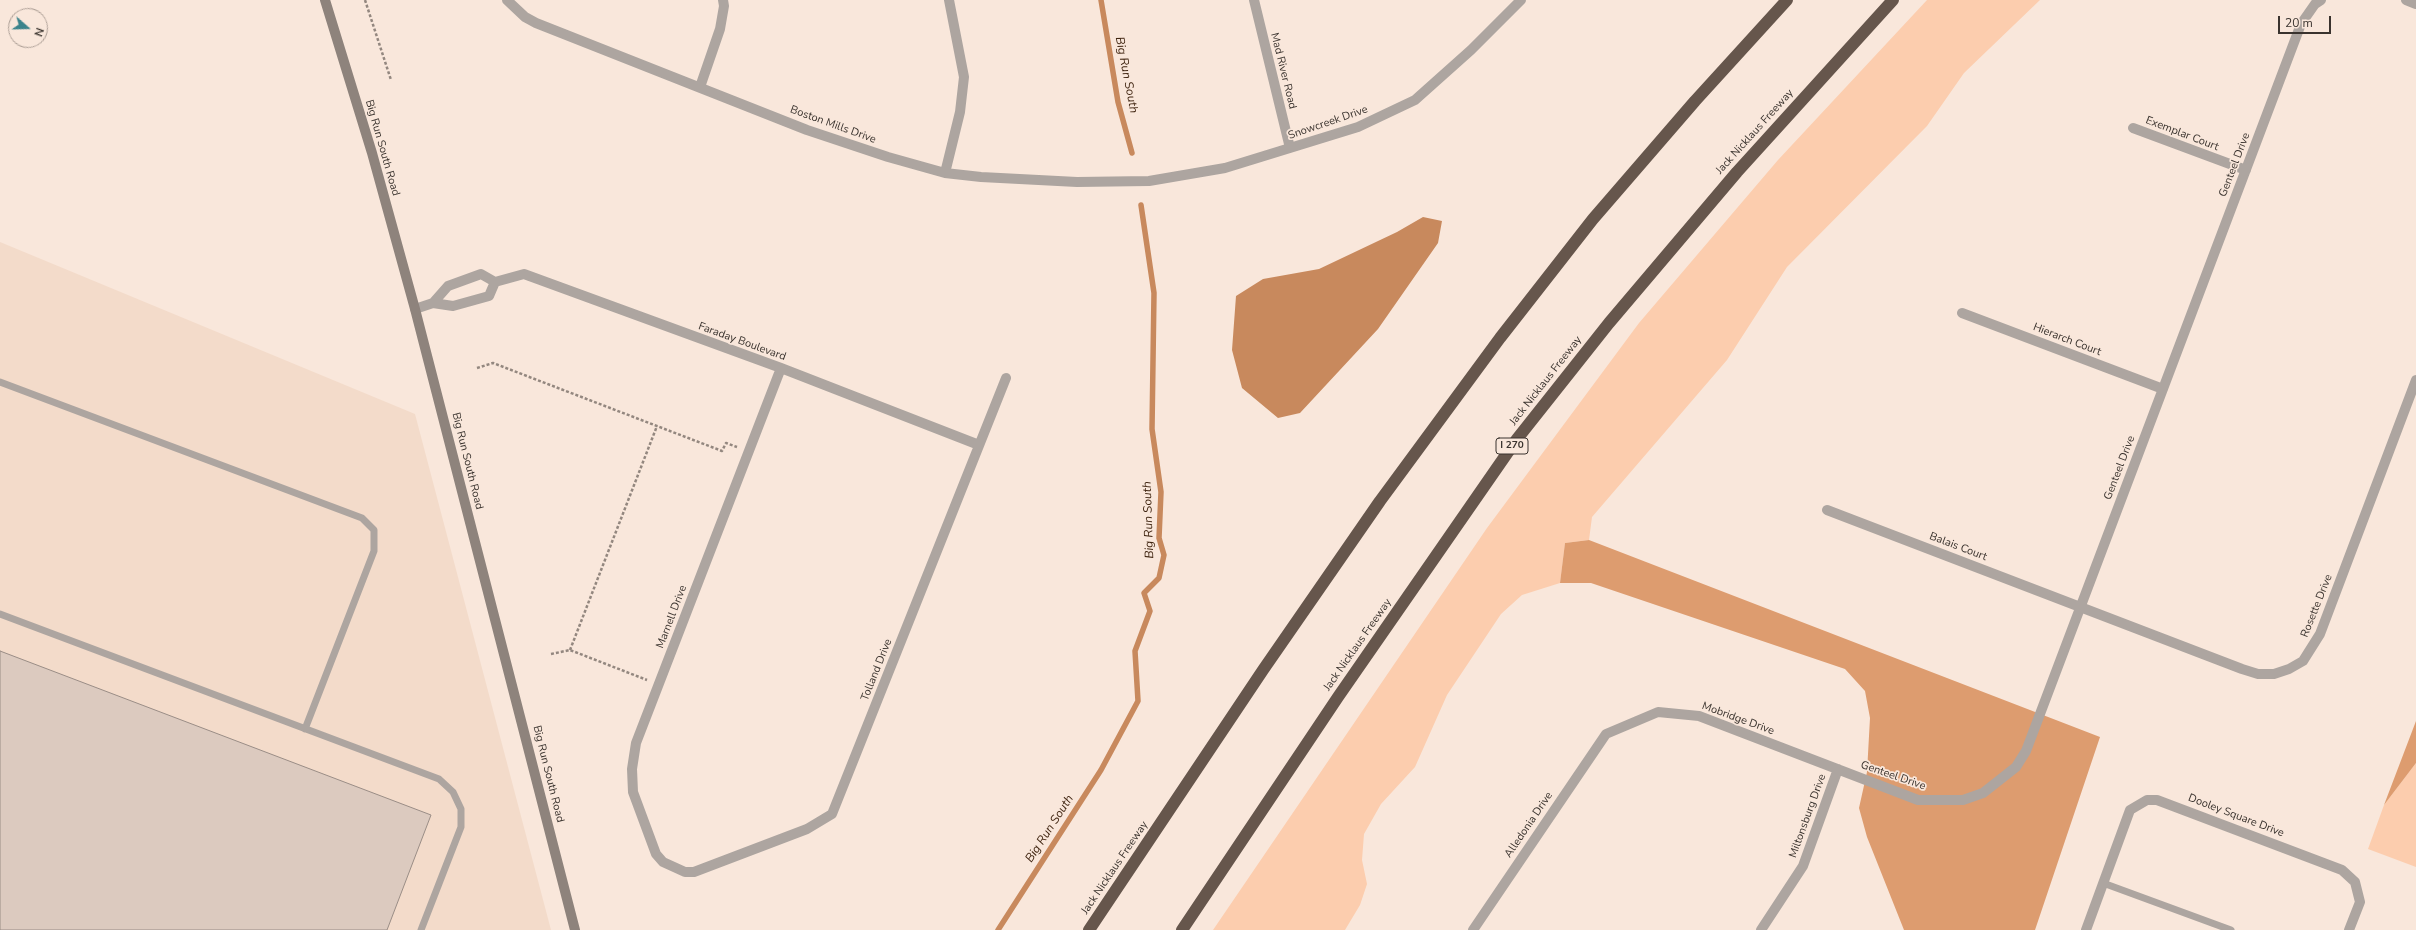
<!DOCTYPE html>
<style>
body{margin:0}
#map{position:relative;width:2416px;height:930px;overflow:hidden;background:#f9e7db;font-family:"Nunito Sans",sans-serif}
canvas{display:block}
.north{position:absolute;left:8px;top:8px;width:40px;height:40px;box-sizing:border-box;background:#f9e7db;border:1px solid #ad9f96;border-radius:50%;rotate:110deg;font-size:11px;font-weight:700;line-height:16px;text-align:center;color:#3a332e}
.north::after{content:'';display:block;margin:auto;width:14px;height:18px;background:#3b838b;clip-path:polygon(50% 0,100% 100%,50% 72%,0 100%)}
.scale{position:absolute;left:2278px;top:16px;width:53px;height:18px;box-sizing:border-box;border:2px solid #3a332e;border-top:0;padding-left:5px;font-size:12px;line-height:14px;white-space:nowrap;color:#3a332e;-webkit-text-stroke:3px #f9e7db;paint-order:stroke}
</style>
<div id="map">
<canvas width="2416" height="930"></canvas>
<div class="north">N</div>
<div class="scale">20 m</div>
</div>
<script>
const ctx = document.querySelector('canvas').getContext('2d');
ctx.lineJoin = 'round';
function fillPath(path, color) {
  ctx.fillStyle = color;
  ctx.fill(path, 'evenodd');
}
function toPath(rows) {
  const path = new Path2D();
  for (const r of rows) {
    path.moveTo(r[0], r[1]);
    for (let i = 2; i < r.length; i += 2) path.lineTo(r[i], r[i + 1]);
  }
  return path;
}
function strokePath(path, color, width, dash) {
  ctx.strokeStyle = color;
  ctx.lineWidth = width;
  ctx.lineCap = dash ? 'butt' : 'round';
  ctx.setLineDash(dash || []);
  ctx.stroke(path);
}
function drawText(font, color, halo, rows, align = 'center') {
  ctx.font = font + ' "Nunito Sans",sans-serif';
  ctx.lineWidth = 3.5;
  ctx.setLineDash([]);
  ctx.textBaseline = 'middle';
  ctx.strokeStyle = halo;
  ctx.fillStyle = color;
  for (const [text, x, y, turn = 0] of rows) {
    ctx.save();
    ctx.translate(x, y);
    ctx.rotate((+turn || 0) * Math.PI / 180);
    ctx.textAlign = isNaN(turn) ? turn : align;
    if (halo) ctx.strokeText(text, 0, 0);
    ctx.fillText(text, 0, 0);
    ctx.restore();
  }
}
fillPath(toPath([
 [0,242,415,414,551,930,0,930]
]), '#f3dbca');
fillPath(toPath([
 [1927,0,2040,0,1964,73,1927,126,1787,267,1727,360,1592,517,1589,540,1565,543,1560,583,1522,595,1501,614,1447,695,1415,767,1381,804,1364,834,1362,860,1367,884,1360,905,1345,930,1213,930,1487,528,1639,323,1778,160],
 [2416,763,2416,867,2368,849,2384,805]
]), '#fccdae');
fillPath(toPath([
 [1589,540,2100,737,2035,930,1904,930,1867,837,1859,808,1867,772,1870,718,1865,691,1845,669,1591,583,1560,583,1565,543],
 [2416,721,2416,763,2384,805]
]), '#dd9c6f');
fillPath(toPath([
 [1423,217,1442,221,1438,243,1378,329,1300,413,1278,418,1242,388,1232,350,1236,296,1263,279,1319,269,1397,232]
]), '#c8895d');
strokePath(toPath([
 [1101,0,1118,102,1132,153],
 [998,930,1101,770,1138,701,1135,651,1150,611,1144,593,1159,578,1164,555,1159,538,1161,492,1152,429,1154,293,1141,205]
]), '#c8895d', 5.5);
const building = toPath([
 [0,651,431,815,387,930,0,930,0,651]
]);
fillPath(building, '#dccabf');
strokePath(building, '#9a8d86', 1);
strokePath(toPath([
 [365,0,391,80],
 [477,368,493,363,722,451,726,443,737,447],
 [570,650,657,426],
 [551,654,570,650,647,680]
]), '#93877f', 2.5, [3, 2]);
strokePath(toPath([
 [0,382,362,518,374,530,374,551,305,729],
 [0,614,439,779,453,792,461,809,461,827,421,930],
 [2103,883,2231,930]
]), '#ada5a0', 7);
strokePath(toPath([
 [507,0,525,17,536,23,807,130,888,157,945,173,981,177,1077,182,1149,181,1225,168,1358,127,1415,100,1471,50,1521,0],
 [1254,0,1290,148],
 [2406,0,2416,4],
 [700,87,720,29,724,6,723,0],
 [2133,128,2246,170],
 [945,173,960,112,964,77,949,0],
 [433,303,448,286,481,274,495,282],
 [415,309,433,303,453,306,489,296,495,282,524,274,781,368,979,445],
 [1962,313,2163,389],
 [781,368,636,743,632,769,633,792,656,854,663,862,685,872,694,872,807,829,832,814,1006,378],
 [1827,510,2242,669,2258,674,2274,674,2289,669,2303,661,2320,634,2416,380],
 [1473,930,1606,734,1658,712,1699,716,1918,800,1963,800,1983,793,2016,767,2026,751,2301,24,2315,4,2321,0],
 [1761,930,1803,866,1838,769],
 [2086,930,2130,810,2147,800,2157,800,2342,870,2355,882,2360,902,2349,930]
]), '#ada5a0', 10);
strokePath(toPath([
 [325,0,372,153,415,309,575,930]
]), '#8e837c', 10);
strokePath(toPath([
 [1089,930,1263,670,1380,501,1500,338,1593,219,1695,101,1787,0],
 [1182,930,1338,697,1517,439,1609,323,1737,172,1893,0]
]), '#66564c', 12);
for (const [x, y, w] of [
 [1512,446,32]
]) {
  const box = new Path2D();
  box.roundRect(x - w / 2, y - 8, w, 16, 3);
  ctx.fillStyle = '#f9e7db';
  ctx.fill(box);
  strokePath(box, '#3a332e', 1);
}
drawText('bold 10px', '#3a332e', null, [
 ["I 270",1512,446]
]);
drawText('11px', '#3a332e', '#f9e7db', [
 ["Mad River Road",1283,71,76],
 ["Snowcreek Drive",1328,123,-19],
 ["Boston Mills Drive",833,125,20],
 ["Jack Nicklaus Freeway",1755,132,-48],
 ["Exemplar Court",2182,134,21],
 ["Big Run South Road",382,148,74],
 ["Genteel Drive",2235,165,-69],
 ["Hierarch Court",2067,340,21],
 ["Faraday Boulevard",742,342,20],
 ["Jack Nicklaus Freeway",1546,381,-52],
 ["Big Run South Road",467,461,76],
 ["Genteel Drive",2120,468,-69],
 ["Balais Court",1958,547,21],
 ["Rosette Drive",2317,606,-68],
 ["Marnell Drive",672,617,-69],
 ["Jack Nicklaus Freeway",1358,645,-55],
 ["Tolland Drive",877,670,-68],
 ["Mobridge Drive",1738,719,20],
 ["Big Run South Road",548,774,76],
 ["Genteel Drive",1893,776,19],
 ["Miltonsburg Drive",1808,816,-70],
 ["Dooley Square Drive",2236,816,21],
 ["Alledonia Drive",1529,825,-56],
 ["Jack Nicklaus Freeway",1115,868,-56]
]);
drawText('italic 12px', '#402511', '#f9e7db', [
 ["Big Run South",1126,75,79],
 ["Big Run South",1149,520,-92],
 ["Big Run South",1050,829,-57]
]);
</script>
